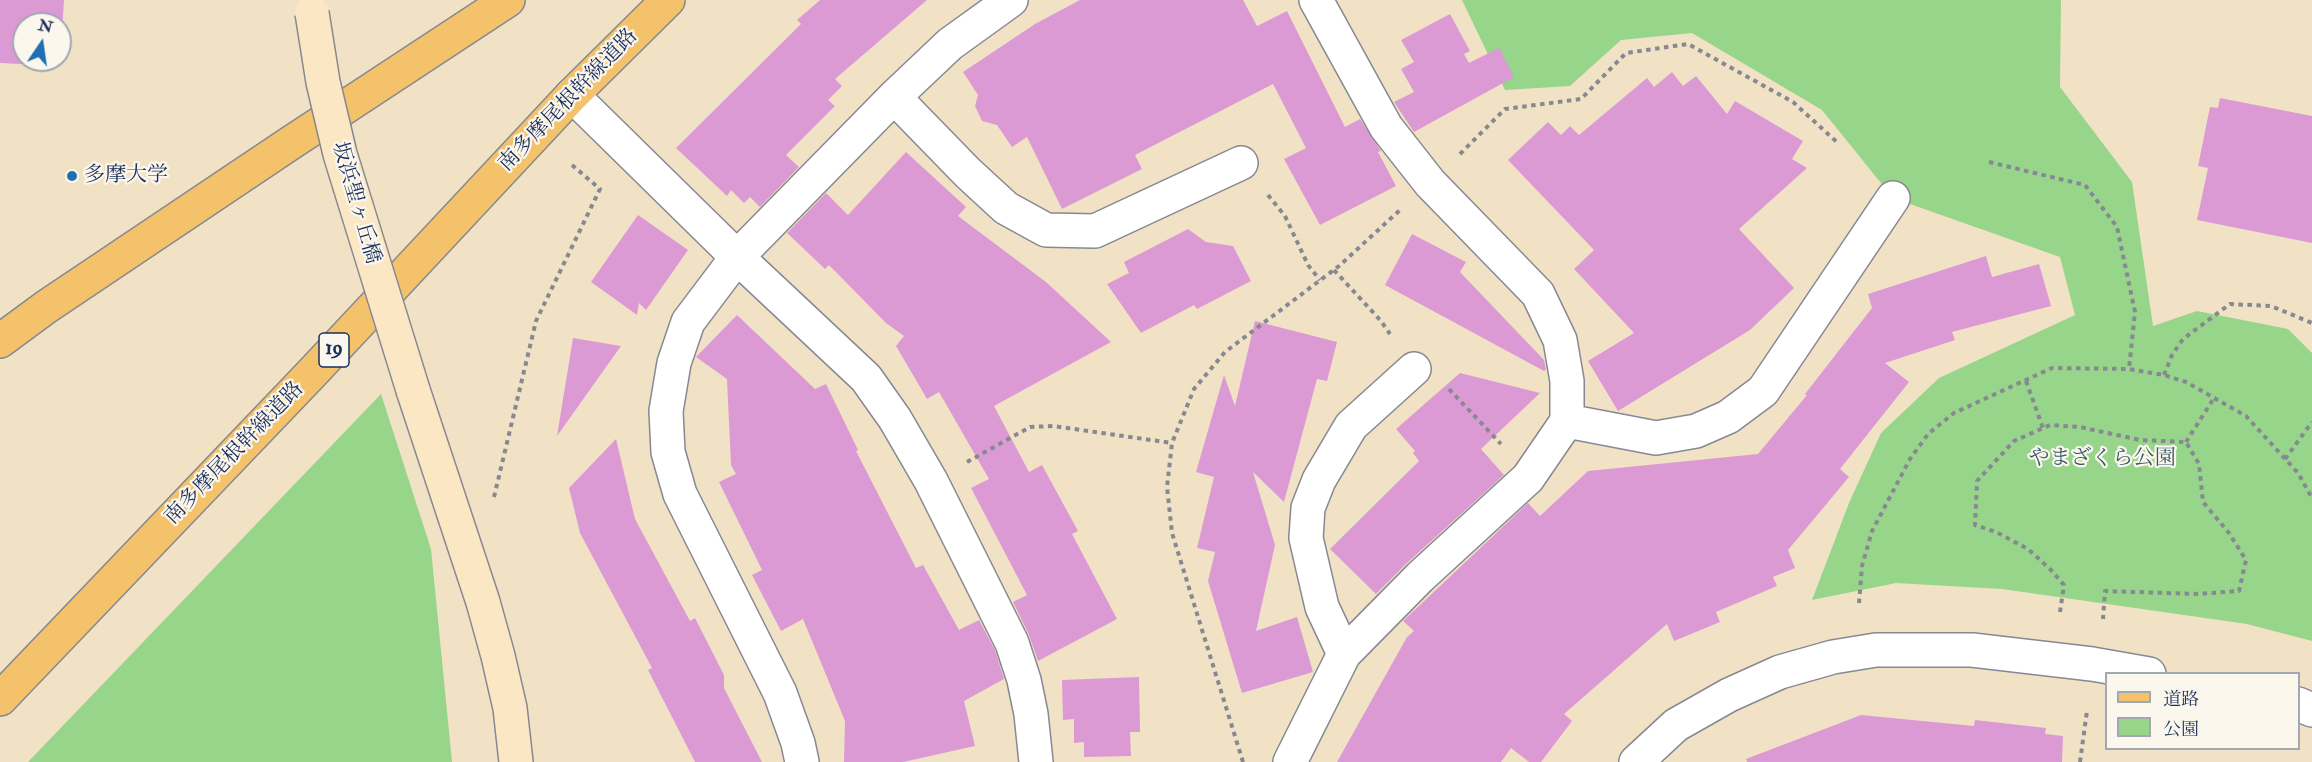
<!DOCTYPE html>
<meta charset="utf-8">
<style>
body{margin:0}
#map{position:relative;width:2312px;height:762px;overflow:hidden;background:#f2e2c5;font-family:"IM FELL Double Pica","Noto Serif JP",serif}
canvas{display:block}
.legend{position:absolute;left:2105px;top:672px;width:195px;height:78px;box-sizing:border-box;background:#fbf7ec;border:2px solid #a1a7b3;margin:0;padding:8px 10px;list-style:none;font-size:18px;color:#1b2f5e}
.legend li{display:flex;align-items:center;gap:12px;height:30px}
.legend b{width:30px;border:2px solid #a1a7b3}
.north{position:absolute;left:12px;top:12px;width:60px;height:60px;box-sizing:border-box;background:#fbf7ec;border:2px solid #a1a7b3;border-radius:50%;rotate:13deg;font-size:16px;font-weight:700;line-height:24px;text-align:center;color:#1b2f5e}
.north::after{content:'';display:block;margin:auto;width:21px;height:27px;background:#1f6fb2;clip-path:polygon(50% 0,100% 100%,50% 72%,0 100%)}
</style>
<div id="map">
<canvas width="2312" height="762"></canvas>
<ul class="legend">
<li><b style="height:8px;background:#f4c26a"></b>道路</li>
<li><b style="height:16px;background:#97d58a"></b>公園</li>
</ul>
<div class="north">N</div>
</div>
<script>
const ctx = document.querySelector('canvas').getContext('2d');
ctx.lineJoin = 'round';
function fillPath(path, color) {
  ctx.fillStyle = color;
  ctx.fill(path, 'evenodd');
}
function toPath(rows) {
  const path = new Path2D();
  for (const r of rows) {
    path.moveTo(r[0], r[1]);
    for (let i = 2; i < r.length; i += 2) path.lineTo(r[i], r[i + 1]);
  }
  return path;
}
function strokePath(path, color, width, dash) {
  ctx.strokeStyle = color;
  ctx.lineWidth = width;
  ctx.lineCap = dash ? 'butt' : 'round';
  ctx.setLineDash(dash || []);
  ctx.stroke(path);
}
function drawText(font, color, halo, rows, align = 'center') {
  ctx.font = font + ' "IM FELL Double Pica","Noto Serif JP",serif';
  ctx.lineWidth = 4.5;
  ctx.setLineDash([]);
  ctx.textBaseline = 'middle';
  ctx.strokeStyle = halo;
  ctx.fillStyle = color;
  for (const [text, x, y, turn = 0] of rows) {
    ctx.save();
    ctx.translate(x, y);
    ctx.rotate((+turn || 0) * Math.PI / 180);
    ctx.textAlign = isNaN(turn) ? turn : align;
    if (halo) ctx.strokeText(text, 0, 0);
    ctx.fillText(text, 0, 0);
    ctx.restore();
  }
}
fillPath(toPath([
 [1462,0,2061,0,2060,87,2132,182,2153,326,2197,311,2288,329,2312,353,2312,641,2247,624,2002,589,1896,583,1812,600,1849,503,1881,433,1939,378,2075,315,2060,257,1893,198,1822,110,1692,33,1621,40,1570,86,1505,90],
 [381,394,431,549,452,762,28,762]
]), '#97d58a');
fillPath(toPath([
 [0,0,64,0,60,66,0,63],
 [24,24,60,24,60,60,24,60],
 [820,0,927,0,835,79,842,86,828,100,835,106,786,155,799,167,760,207,750,197,744,203,731,190,727,196,676,148,801,24,797,20],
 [1080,0,1243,0,1257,26,1287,11,1345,127,1360,119,1381,151,1378,152,1396,186,1320,225,1284,159,1306,148,1273,84,1135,155,1142,169,1062,209,1027,137,1012,147,997,125,982,121,975,106,978,95,963,72,1035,24],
 [1450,14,1470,51,1464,54,1469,63,1499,48,1514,77,1414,132,1394,102,1414,92,1401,69,1414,62,1401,40],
 [1672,72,1683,86,1696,76,1727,114,1735,101,1803,141,1792,159,1807,168,1739,229,1794,288,1750,330,1618,411,1588,361,1634,333,1574,269,1594,250,1508,160,1548,122,1561,135,1570,126,1579,135,1647,78,1654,87],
 [2220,98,2312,116,2312,243,2197,220,2208,168,2198,166,2210,107,2218,108],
 [906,152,966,207,958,216,1046,282,1111,342,994,406,1029,472,1042,465,1078,531,1072,534,1117,619,1038,661,1029,635,1013,602,1027,595,971,488,989,479,939,392,927,399,896,346,904,336,886,323,829,265,825,269,787,233,826,193,848,215],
 [638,215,688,250,646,310,639,303,637,315,591,282],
 [1188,229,1206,242,1233,246,1251,281,1197,309,1194,305,1141,333,1107,284,1129,273,1124,262],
 [1412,234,1466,262,1460,272,1544,360,1546,369,1544,371,1385,285],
 [1986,256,1992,277,2039,264,2051,306,1952,332,1955,340,1885,363,1909,382,1840,469,1849,477,1788,550,1795,568,1773,577,1777,586,1716,612,1720,622,1674,641,1667,624,1564,714,1572,721,1541,762,1529,762,1511,748,1501,762,1337,762,1407,637,1414,631,1403,621,1528,503,1540,516,1588,471,1758,454,1807,395,1805,394,1872,308,1868,294],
 [737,315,815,389,826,384,858,450,856,451,916,568,923,565,959,630,979,620,995,650,1004,679,964,701,975,746,903,762,844,762,845,721,803,619,781,631,752,575,762,570,719,482,736,474,731,465,727,379,696,357],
 [1255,321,1337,342,1327,381,1317,379,1284,502,1253,472,1275,545,1256,631,1297,617,1313,672,1242,693,1208,581,1215,552,1197,548,1214,477,1196,472,1224,375,1235,406],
 [573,338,621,346,557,436],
 [1460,373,1540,393,1481,449,1504,475,1407,563,1376,594,1330,549,1419,461,1413,453,1415,451,1396,429],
 [616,439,635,519,690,621,695,618,724,675,724,688,762,762,695,762,648,670,652,668,580,533,569,488],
 [1139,677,1140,732,1130,732,1131,756,1084,757,1084,742,1074,743,1074,719,1063,720,1062,680],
 [1861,715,1974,726,1975,720,2046,728,2045,734,2063,736,2062,762,1747,762,1746,759]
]), '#dc9ad5');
const minor = toPath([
 [1316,0,1386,127,1430,183,1538,294,1560,340,1567,381,1567,421],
 [572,95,737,257,866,378,895,419,931,481,1012,643,1024,680,1031,714,1036,762],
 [894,97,968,173,1006,208,1046,230,1095,231,1241,163],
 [1344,654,1322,607,1306,538,1308,508,1319,480,1351,426,1414,369],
 [802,762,798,743,780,693,680,494,668,452,666,411,674,363,688,322,737,257,894,97,950,44,1011,0],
 [1290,762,1344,654,1420,577,1528,478,1567,421,1656,438,1696,431,1728,417,1763,391,1893,198]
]);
const tertiary = toPath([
 [2298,704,2312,710],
 [1636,762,1676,725,1729,695,1780,672,1833,657,1876,650,1972,650,2092,664,2149,674]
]);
const secondary = toPath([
 [413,390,483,602,498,656,510,708,516,762]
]);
const primary = toPath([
 [0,341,46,307,289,144,508,0],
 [0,699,313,372,572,95,668,0]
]);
strokePath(minor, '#868892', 36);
strokePath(tertiary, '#868892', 36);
strokePath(secondary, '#868892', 36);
strokePath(primary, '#868892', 36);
strokePath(toPath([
 [1460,154,1505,109,1581,99,1626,53,1688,44,1793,102,1839,144],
 [1989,162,2085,185,2117,227,2135,312,2129,369],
 [1268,195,1285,216,1308,265,1320,280],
 [1334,270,1381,321,1390,334],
 [2164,375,2172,355,2183,339,2230,304,2271,306,2312,323],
 [2026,381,2043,428],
 [1449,389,1501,444],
 [2186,442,2214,398],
 [2285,459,2312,422],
 [967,462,1030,427,1053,426,1172,443],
 [494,497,536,321,600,189,572,165],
 [1859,603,1862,566,1872,531,1910,459,1928,434,1954,413,2052,368,2129,369,2164,375,2186,382,2246,416,2298,473,2312,498],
 [2060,612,2064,585,2051,570,2028,549,1996,532,1975,525,1977,481,2014,441,2050,425,2080,427,2140,440,2186,442,2199,464,2203,502,2229,533,2246,560,2239,591,2198,594,2105,591,2103,619],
 [1243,762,1172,533,1167,487,1172,443,1194,389,1225,352,1339,266,1400,210],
 [2080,762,2087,711]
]), '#868892', 4, [4.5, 4.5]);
strokePath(minor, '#fff', 33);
strokePath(tertiary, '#fff', 33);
strokePath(secondary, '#fbe7c3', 33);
strokePath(primary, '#f4c26a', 33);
const secondaryBridge = toPath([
 [312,13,323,82,340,154,413,390]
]);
strokePath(secondaryBridge, '#868892', 36, []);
strokePath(secondaryBridge, '#fbe7c3', 33);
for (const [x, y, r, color] of [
 [72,176,6,"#1f6fb2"]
]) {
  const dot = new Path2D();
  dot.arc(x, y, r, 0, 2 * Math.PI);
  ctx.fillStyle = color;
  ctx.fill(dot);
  strokePath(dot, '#fbf7ec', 2);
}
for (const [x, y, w] of [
 [334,350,30]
]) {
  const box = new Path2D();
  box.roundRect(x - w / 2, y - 17, w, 34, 4.5);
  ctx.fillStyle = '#fbf7ec';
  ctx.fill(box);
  strokePath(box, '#1b2f5e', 1.5);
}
drawText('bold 20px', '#1b2f5e', null, [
 ["19",334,350]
]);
drawText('21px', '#1b2f5e', '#fbf7ec', [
 ["南多摩尾根幹線道路",569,101,-46],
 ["坂浜聖ヶ丘橋",355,203,74],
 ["南多摩尾根幹線道路",235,454,-46]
]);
drawText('21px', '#1b2f5e', '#fbf7ec', [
 ["多摩大学",84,176]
], 'left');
drawText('21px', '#3a5869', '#fbf7ec', [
 ["やまざくら公園",2102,459]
]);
</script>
